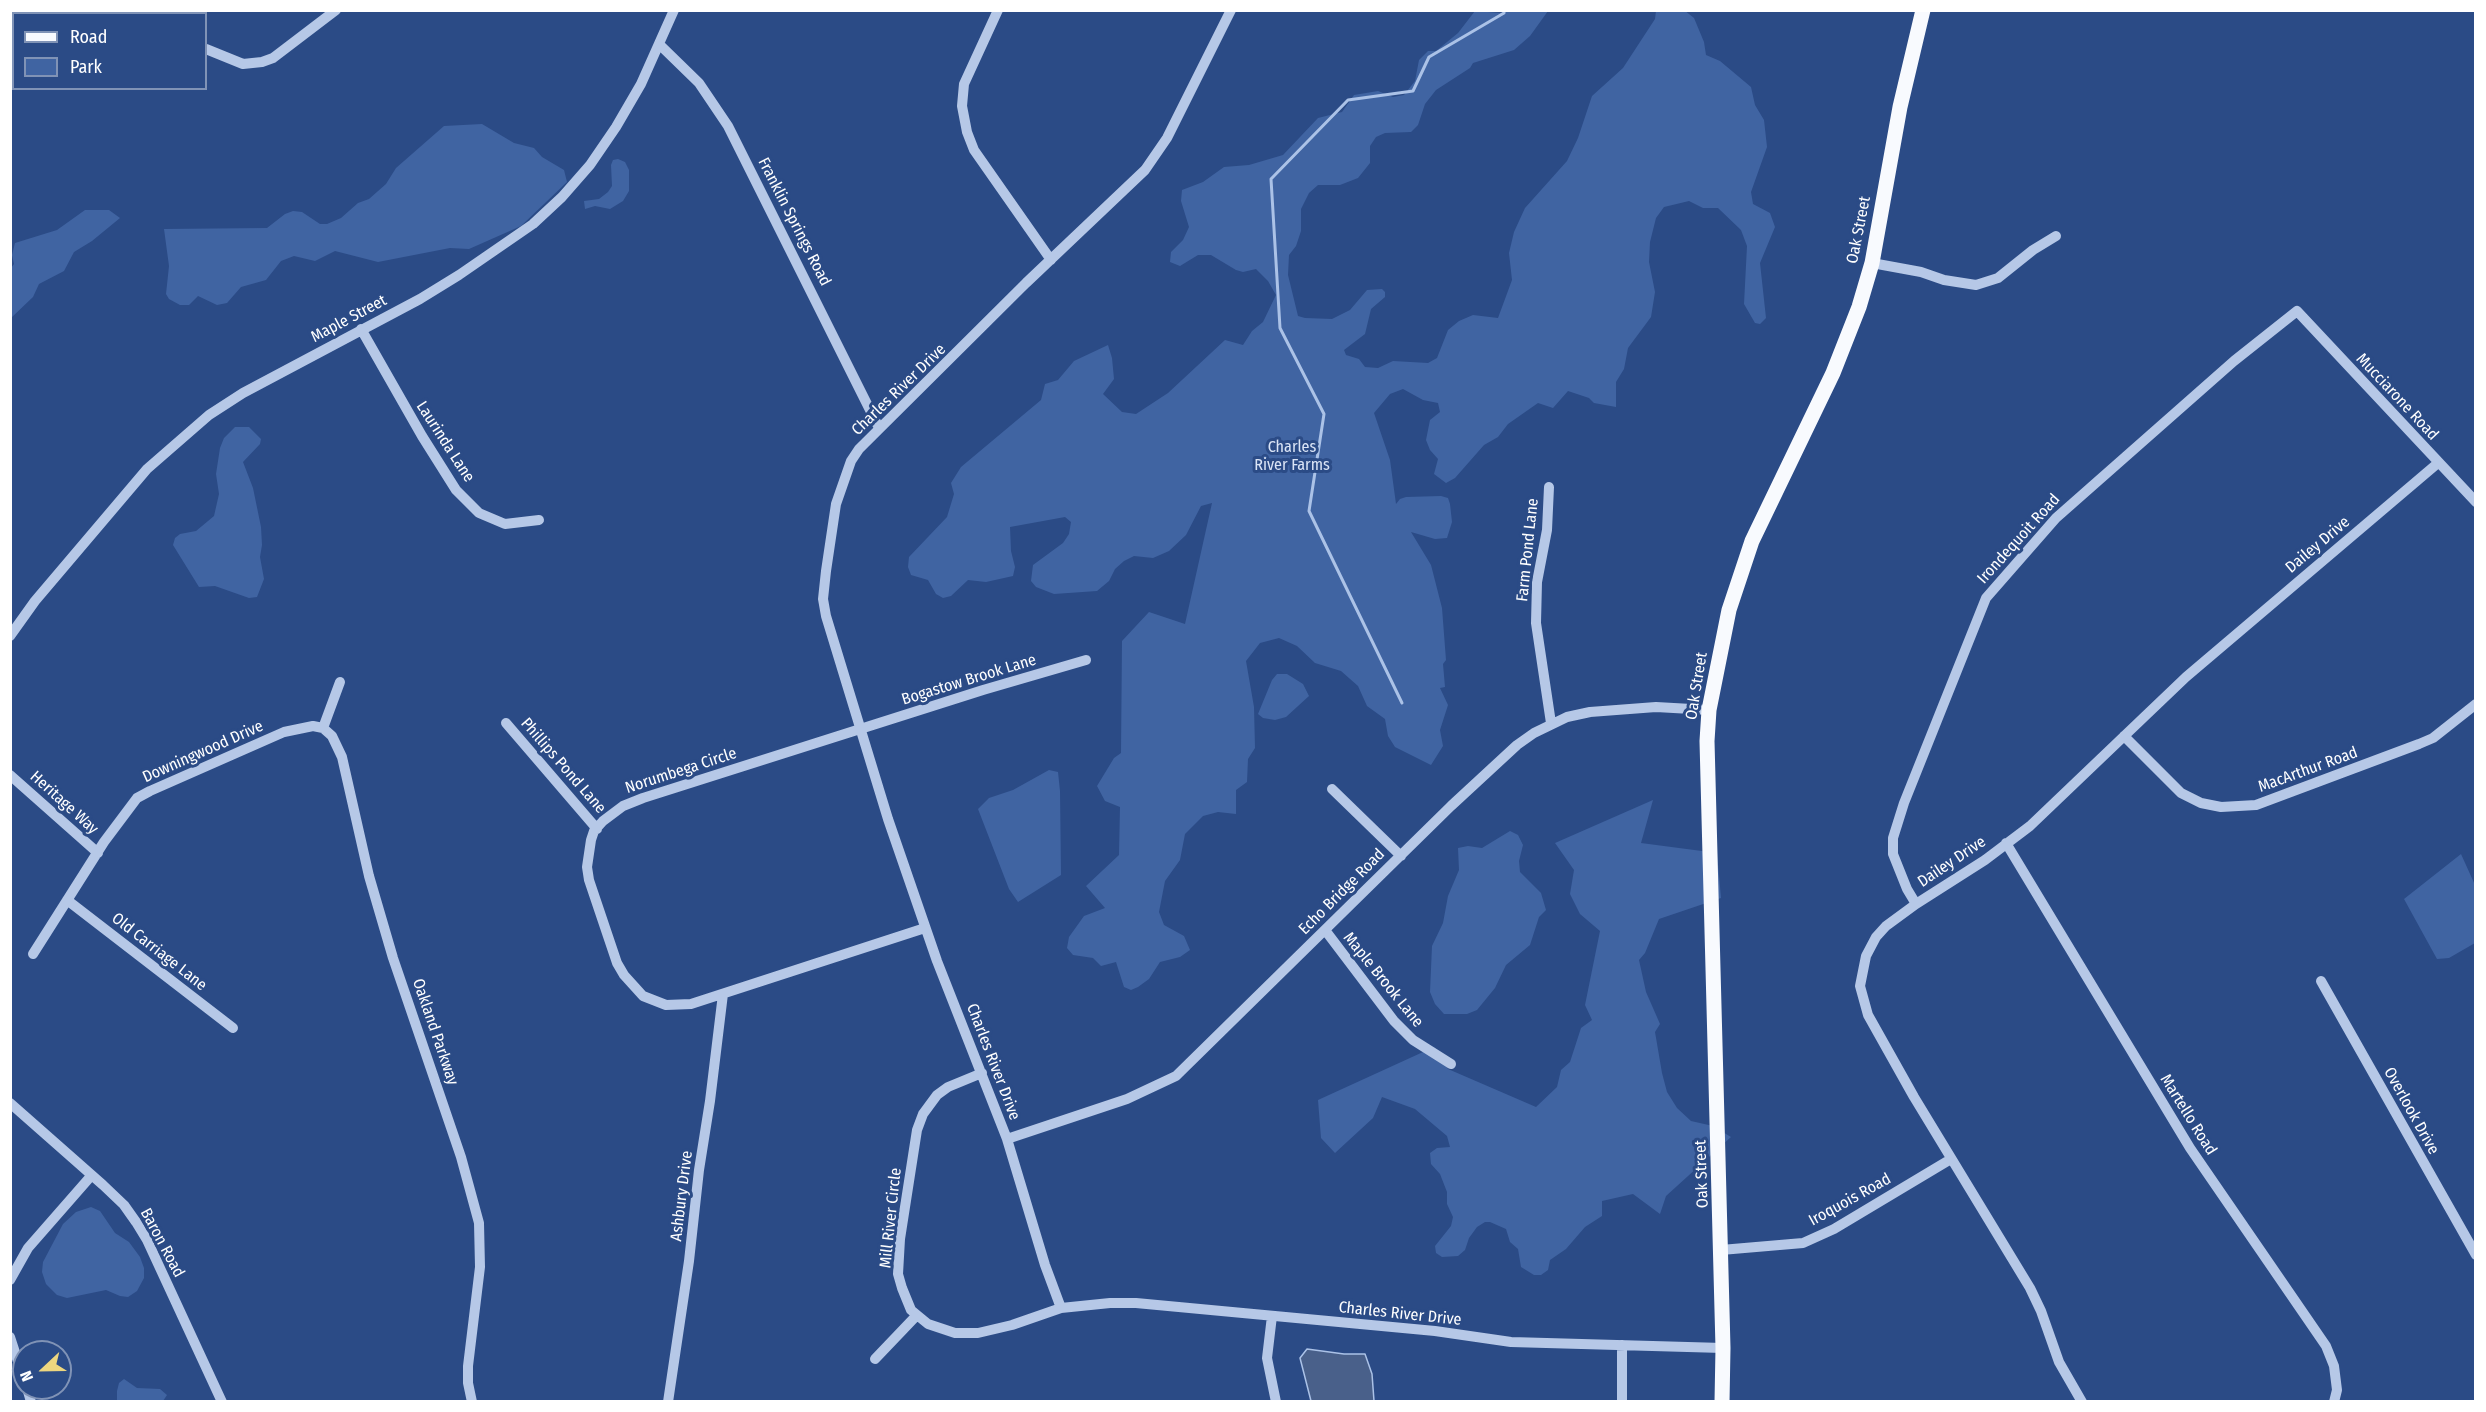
<!DOCTYPE html>
<style>
body{margin:0}
#map{position:relative;width:2486px;height:1412px;overflow:hidden;background:#2b4b86;font-family:"Fira Sans Condensed",sans-serif}
canvas{display:block}
.frame{position:absolute;inset:0;border:12px solid #fff;pointer-events:none}
.legend{position:absolute;left:12px;top:12px;width:195px;height:78px;box-sizing:border-box;background:#2b4b86;border:2px solid #8093b6;margin:0;padding:8px 10px;list-style:none;font-size:18px;color:#fff}
.legend li{display:flex;align-items:center;gap:12px;height:30px}
.legend b{width:30px;border:2px solid #8093b6}
.north{position:absolute;left:12px;top:1340px;width:60px;height:60px;box-sizing:border-box;background:#2b4b86;border:2px solid #8093b6;border-radius:50%;rotate:248deg;font-size:16px;font-weight:700;line-height:24px;text-align:center;color:#fff}
.north::after{content:'';display:block;margin:auto;width:21px;height:27px;background:#edd67f;clip-path:polygon(50% 0,100% 100%,50% 72%,0 100%)}
</style>
<div id="map">
<canvas width="2486" height="1412"></canvas>
<div class="frame"></div>
<ul class="legend">
<li><b style="height:8px;background:#f8fafe"></b>Road</li>
<li><b style="height:16px;background:#4064a2"></b>Park</li>
</ul>
<div class="north">N</div>
</div>
<script>
const ctx = document.querySelector('canvas').getContext('2d');
ctx.lineJoin = 'round';
function fillPath(path, color) {
  ctx.fillStyle = color;
  ctx.fill(path, 'evenodd');
}
function toPath(rows) {
  const path = new Path2D();
  for (const r of rows) {
    path.moveTo(r[0], r[1]);
    for (let i = 2; i < r.length; i += 2) path.lineTo(r[i], r[i + 1]);
  }
  return path;
}
function strokePath(path, color, width, dash) {
  ctx.strokeStyle = color;
  ctx.lineWidth = width;
  ctx.lineCap = dash ? 'butt' : 'round';
  ctx.setLineDash(dash || []);
  ctx.stroke(path);
}
function drawText(font, color, halo, rows, align = 'center') {
  ctx.font = font + ' "Fira Sans Condensed",sans-serif';
  ctx.lineWidth = 6;
  ctx.setLineDash([]);
  ctx.textBaseline = 'middle';
  ctx.strokeStyle = halo;
  ctx.fillStyle = color;
  for (const [text, x, y, turn = 0] of rows) {
    ctx.save();
    ctx.translate(x, y);
    ctx.rotate((+turn || 0) * Math.PI / 180);
    ctx.textAlign = isNaN(turn) ? turn : align;
    if (halo) ctx.strokeText(text, 0, 0);
    ctx.fillText(text, 0, 0);
    ctx.restore();
  }
}
fillPath(toPath([
 [1475,11,1501,13,1506,11,1548,11,1530,36,1514,50,1473,63,1470,68,1436,90,1425,104,1418,125,1411,132,1385,133,1376,137,1370,146,1370,163,1358,178,1340,185,1318,185,1309,193,1301,209,1301,231,1296,246,1289,255,1288,275,1298,316,1305,318,1332,319,1350,310,1367,290,1382,289,1385,292,1385,297,1371,309,1365,334,1344,350,1346,355,1359,359,1365,367,1378,368,1393,361,1428,363,1437,358,1448,330,1459,321,1473,315,1498,318,1512,280,1509,253,1514,232,1525,208,1567,161,1578,138,1592,96,1623,68,1655,19,1656,11,1684,10,1694,18,1704,42,1706,55,1720,61,1751,87,1755,105,1764,120,1767,147,1751,192,1753,204,1770,213,1775,227,1760,263,1766,318,1760,324,1755,323,1744,304,1747,246,1741,230,1718,208,1703,208,1689,201,1664,207,1656,218,1650,242,1649,262,1655,292,1651,317,1628,348,1624,369,1616,382,1616,407,1594,403,1589,398,1568,391,1553,408,1538,403,1508,424,1498,437,1484,445,1455,478,1446,483,1434,474,1438,459,1430,450,1426,440,1430,420,1440,412,1438,403,1423,400,1403,389,1390,394,1374,413,1390,460,1396,504,1400,499,1406,497,1441,496,1448,498,1450,504,1452,522,1447,538,1435,539,1411,532,1431,565,1442,608,1446,660,1443,664,1445,687,1440,688,1448,705,1440,730,1443,746,1431,765,1395,747,1388,736,1385,719,1367,706,1358,686,1341,671,1315,663,1297,646,1279,638,1260,643,1246,661,1254,707,1255,748,1248,759,1247,782,1236,790,1236,814,1218,812,1203,816,1185,834,1180,860,1165,881,1159,912,1164,925,1184,936,1190,950,1180,957,1160,962,1149,979,1138,987,1131,990,1124,987,1116,962,1101,966,1093,958,1073,955,1067,948,1069,937,1084,916,1105,908,1086,886,1119,855,1120,807,1105,801,1097,786,1114,758,1121,753,1122,641,1149,612,1185,624,1212,503,1201,506,1186,535,1169,551,1153,558,1134,556,1124,561,1115,569,1109,581,1097,591,1054,594,1036,587,1031,581,1033,565,1063,543,1069,534,1071,522,1065,517,1010,527,1011,551,1015,567,1013,576,986,582,968,580,951,596,943,598,936,594,928,580,911,575,908,567,909,557,947,517,954,494,951,483,961,467,1041,400,1045,384,1058,380,1074,361,1108,345,1112,358,1114,379,1103,394,1122,412,1136,414,1168,393,1225,340,1243,345,1252,331,1263,322,1276,295,1268,281,1256,269,1243,272,1236,270,1211,255,1198,255,1180,266,1170,262,1171,252,1183,240,1189,227,1181,201,1182,190,1203,182,1224,167,1249,165,1283,155,1318,118,1342,112,1354,95,1378,91,1393,97,1404,95,1415,81,1419,60,1428,51,1436,51,1458,33],
 [482,124,514,143,534,148,542,157,564,170,567,182,521,226,469,249,450,248,378,262,335,251,315,261,294,256,281,261,266,280,241,287,227,303,217,305,198,296,189,305,180,305,169,299,166,294,169,266,164,229,267,228,285,214,293,211,302,212,320,224,327,224,341,218,358,203,369,199,386,184,396,168,444,126],
 [618,159,625,162,629,170,629,191,623,201,610,209,595,206,585,209,584,201,599,199,608,192,612,186,611,165,613,160],
 [85,210,109,210,120,218,92,241,74,252,64,271,39,284,33,297,11,318,11,268,14,264,12,255,15,243,57,230],
 [235,427,249,427,261,439,260,444,243,462,253,488,261,527,262,545,260,557,264,579,257,597,249,598,215,586,199,587,173,545,175,538,180,534,196,531,214,516,219,494,216,474,220,448,224,438],
 [1277,674,1287,674,1303,684,1309,696,1286,717,1275,720,1263,718,1258,714,1272,680],
 [1049,770,1058,772,1060,791,1061,875,1018,902,1009,889,978,809,989,798,1013,790],
 [1653,800,1641,843,1717,853,1721,898,1659,919,1645,953,1639,960,1646,992,1660,1024,1655,1032,1662,1073,1667,1092,1677,1108,1691,1121,1713,1126,1731,1137,1666,1196,1660,1214,1633,1194,1602,1201,1602,1216,1585,1227,1566,1249,1550,1260,1548,1270,1541,1275,1534,1275,1521,1267,1518,1249,1510,1242,1506,1229,1490,1222,1485,1222,1477,1227,1469,1238,1465,1250,1458,1256,1442,1257,1436,1253,1435,1246,1451,1226,1453,1217,1447,1204,1447,1192,1440,1174,1431,1164,1430,1153,1437,1148,1450,1147,1447,1136,1415,1109,1382,1097,1373,1118,1335,1153,1321,1138,1318,1100,1434,1047,1448,1069,1536,1107,1557,1087,1561,1070,1570,1062,1581,1028,1592,1020,1585,1005,1600,931,1580,914,1570,894,1574,870,1555,843],
 [1510,831,1518,835,1523,845,1519,861,1520,872,1541,893,1546,910,1539,917,1530,945,1506,965,1495,988,1477,1010,1467,1014,1444,1014,1435,1004,1430,992,1432,946,1443,923,1448,896,1459,870,1458,848,1468,846,1482,848],
 [2461,854,2475,885,2475,943,2449,958,2437,959,2404,899],
 [91,1207,100,1211,115,1233,129,1242,140,1257,144,1268,144,1278,137,1291,128,1297,120,1296,106,1290,67,1298,57,1295,46,1284,42,1272,43,1262,63,1224,76,1212],
 [124,1379,137,1388,160,1389,167,1395,163,1401,117,1401,117,1391,119,1383]
]), '#4064a2');
const water = toPath([
 [1307,1349,1344,1354,1365,1354,1372,1374,1374,1401,1311,1401,1300,1358,1307,1349]
]);
fillPath(water, '#49608a');
strokePath(water, '#abc2e7', 1.5);
strokePath(toPath([
 [1402,703,1309,511,1324,414,1280,328,1271,179,1348,100,1413,91,1429,57,1504,13,1504,10]
]), '#abc2e7', 3);
strokePath(toPath([
 [161,10,163,14],
 [998,10,964,84,962,106,967,132,974,150,1051,260],
 [1231,10,1167,138,1145,170,1026,283,859,449,851,461,836,504,826,571,823,599,826,616,888,819,937,961,1007,1139,1045,1265,1061,1308,1110,1303,1136,1303,1435,1331,1511,1342,1723,1348],
 [660,45,699,83,728,126,879,428],
 [206,49,243,64,262,62,273,58,336,10],
 [1872,263,1921,272,1944,280,1976,285,1998,278,2033,250,2056,236],
 [361,329,422,436,456,490,479,513,505,524,539,520],
 [1549,487,1547,530,1537,582,1536,623,1551,723],
 [10,636,35,601,147,469,209,415,243,393,420,299,459,275,533,224,562,197,590,165,616,127,641,84,674,10],
 [340,682,323,728,332,736,342,757,369,876,393,958,461,1157,479,1223,480,1267,468,1366,468,1383,472,1402],
 [506,723,597,829],
 [2124,736,2181,793,2201,803,2221,807,2256,805,2419,744,2433,738,2476,704],
 [10,775,98,853],
 [1332,789,1401,856],
 [2006,843,2190,1148,2326,1346,2334,1366,2337,1390,2334,1402],
 [67,900,233,1028],
 [1916,904,1907,889,1893,854,1893,838,1904,803,1986,598,2056,518,2234,361,2297,311,2476,502],
 [925,928,691,1004,666,1005,643,996,624,975,617,963,589,880,587,867,591,840,594,831,603,821,623,806,643,798,983,690,1086,660],
 [1325,930,1394,1021,1413,1040,1451,1064],
 [33,954,104,842,137,798,150,791,284,732,313,726,323,728],
 [2321,981,2476,1255],
 [982,1073,948,1087,937,1095,923,1114,917,1130,900,1239,898,1274,902,1288,911,1310,917,1315,928,1324,955,1333,978,1333,1012,1325,1061,1308],
 [10,1103,103,1185,124,1205,136,1222,147,1240,222,1402],
 [1007,1139,1127,1099,1176,1076,1451,806,1517,745,1534,733,1567,717,1590,712,1656,707,1709,710],
 [1721,1250,1803,1243,1834,1229,1951,1159],
 [10,1280,28,1248,91,1176],
 [1272,1316,1267,1358,1276,1402],
 [10,1337,24,1380],
 [1622,1345,1622,1402],
 [875,1359,917,1315],
 [27,1388,31,1402],
 [668,1402,689,1261,699,1170,710,1101,723,994],
 [2082,1402,2059,1362,2041,1311,2030,1288,1914,1097,1868,1015,1860,986,1866,956,1876,937,1886,926,1916,904,1985,860,2030,826,2186,677,2438,463]
]), '#b6c8e7', 10);
strokePath(toPath([
 [1722,1402,1723,1348,1707,741,1709,710,1729,610,1752,541,1833,373,1859,307,1872,263,1900,107,1923,10]
]), '#f8fafe', 15);
drawText('16px', '#fff', '#2b4b86', [
 ["Franklin Springs Road",794,222,63],
 ["Oak Street",1859,230,-79],
 ["Maple Street",349,319,-28],
 ["Charles River Drive",899,390,-44],
 ["Mucciarone Road",2397,397,47],
 ["Laurinda Lane",445,442,57],
 ["Irondequoit Road",2019,539,-48],
 ["Dailey Drive",2318,545,-40],
 ["Farm Pond Lane",1528,550,-84],
 ["Bogastow Brook Lane",969,680,-17],
 ["Oak Street",1697,686,-81],
 ["Downingwood Drive",203,752,-24],
 ["Phillips Pond Lane",563,766,49],
 ["MacArthur Road",2308,770,-20],
 ["Norumbega Circle",681,771,-18],
 ["Heritage Way",64,803,42],
 ["Dailey Drive",1952,862,-34],
 ["Echo Bridge Road",1342,892,-45],
 ["Old Carriage Lane",159,952,38],
 ["Maple Brook Lane",1383,980,51],
 ["Oakland Parkway",435,1032,71],
 ["Charles River Drive",993,1062,69],
 ["Overlook Drive",2411,1111,61],
 ["Martello Road",2188,1115,58],
 ["Oak Street",1702,1174,-92],
 ["Ashbury Drive",682,1196,-83],
 ["Iroquois Road",1850,1200,-29],
 ["Mill River Circle",891,1218,-84],
 ["Baron Road",162,1243,62],
 ["Charles River Drive",1400,1314,6]
]);
drawText('16px', '#dae4f6', '#2b4b86', [
 ["Charles",1292,448],
 ["River Farms",1292,466]
]);
</script>
